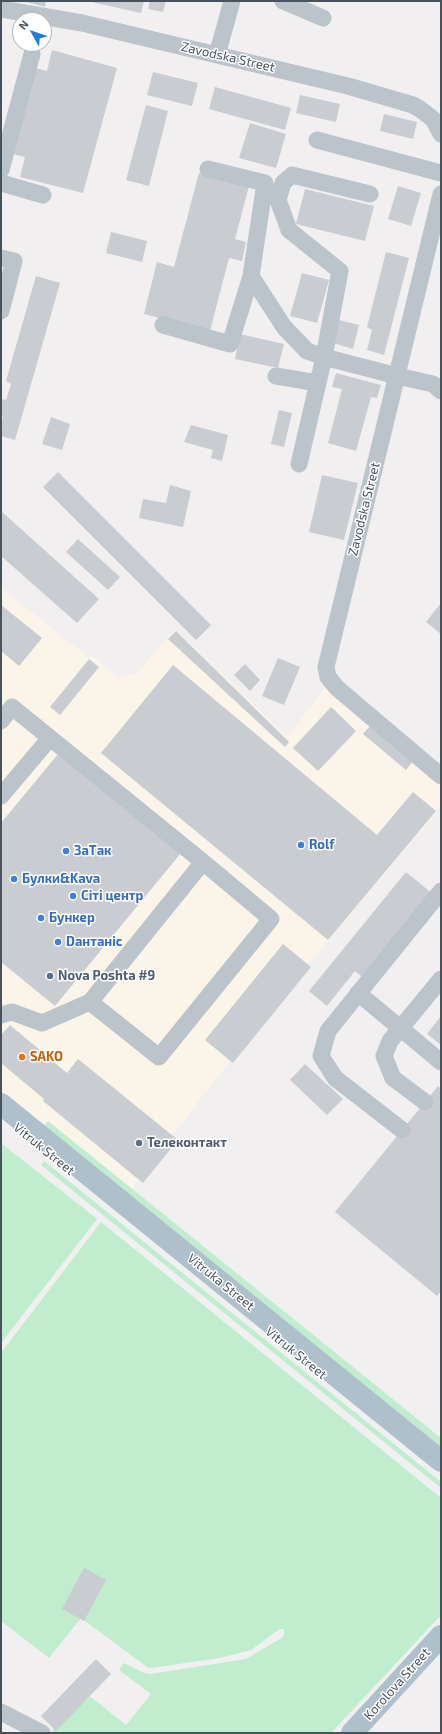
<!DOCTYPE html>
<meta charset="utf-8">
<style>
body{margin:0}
#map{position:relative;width:442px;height:1734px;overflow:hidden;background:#f1efef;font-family:"Exo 2",sans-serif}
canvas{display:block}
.frame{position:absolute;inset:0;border:2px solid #47535c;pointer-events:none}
.north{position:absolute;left:12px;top:12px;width:40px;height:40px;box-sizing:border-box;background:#fff;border:1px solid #b5babe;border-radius:50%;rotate:310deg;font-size:11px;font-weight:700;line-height:16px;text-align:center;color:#47535c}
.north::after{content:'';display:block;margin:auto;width:14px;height:18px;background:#207bda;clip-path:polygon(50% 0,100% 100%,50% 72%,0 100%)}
</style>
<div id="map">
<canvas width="442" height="1734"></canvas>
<div class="frame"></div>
<div class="north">N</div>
</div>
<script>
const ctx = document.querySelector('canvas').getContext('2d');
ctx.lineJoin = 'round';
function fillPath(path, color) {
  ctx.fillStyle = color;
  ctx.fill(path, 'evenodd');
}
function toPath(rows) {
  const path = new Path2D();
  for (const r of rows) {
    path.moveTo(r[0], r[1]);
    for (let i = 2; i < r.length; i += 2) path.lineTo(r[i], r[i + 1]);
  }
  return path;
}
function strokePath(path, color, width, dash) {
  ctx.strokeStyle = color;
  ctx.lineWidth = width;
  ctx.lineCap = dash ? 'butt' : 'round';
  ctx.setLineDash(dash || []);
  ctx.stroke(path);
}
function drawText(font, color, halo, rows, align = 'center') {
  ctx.font = font + ' "Exo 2",sans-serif';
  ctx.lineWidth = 3;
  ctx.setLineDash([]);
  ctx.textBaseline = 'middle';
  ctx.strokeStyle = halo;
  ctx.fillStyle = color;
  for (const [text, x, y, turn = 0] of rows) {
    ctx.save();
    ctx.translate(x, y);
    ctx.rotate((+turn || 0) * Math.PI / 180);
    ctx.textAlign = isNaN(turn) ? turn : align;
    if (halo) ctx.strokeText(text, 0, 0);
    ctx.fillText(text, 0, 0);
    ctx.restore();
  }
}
fillPath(toPath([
 [1,588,89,658,92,656,118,677,137,673,175,629,287,737,325,688,441,783,441,807,282,995,212,1084,127,1195,1,1093]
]), '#fbf5e9');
fillPath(toPath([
 [48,1121,441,1438,441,1450,43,1127],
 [1,1143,97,1219,1,1343],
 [44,1161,441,1482,441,1488,41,1165],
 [101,1222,441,1498,441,1615,331,1733,57,1733,52,1731,87,1694,126,1725,151,1694,119,1670,124,1663,144,1673,151,1674,246,1659,280,1639,284,1635,284,1629,280,1629,251,1650,219,1658,152,1668,147,1667,81,1618,49,1658,1,1621,1,1353]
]), '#bfedce');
fillPath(toPath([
 [23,1,46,1,45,7],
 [87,1,144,1,141,13],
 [150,1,166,1,163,12,148,9],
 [52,50,117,68,83,193,20,177,25,157,9,153,32,67,47,71],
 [153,72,198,83,192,106,147,95],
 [215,87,291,108,285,130,209,109],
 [300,95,340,104,336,122,296,113],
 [146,105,168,111,149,186,126,180],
 [384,114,417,122,413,139,380,131],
 [250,123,286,134,276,168,239,158],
 [199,173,249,186,235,239,246,242,242,261,229,258,210,331,144,314,157,262,174,267],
 [398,186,421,193,411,226,388,219],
 [305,189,374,206,365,241,296,224],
 [111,232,147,241,142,262,106,253],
 [386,252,409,258,384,355,367,350,372,330,367,327],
 [302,273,329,280,317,323,290,316],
 [36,276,60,283,15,440,1,436,1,426,3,417,1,416,1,399,6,400,11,384,6,381],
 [339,320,359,325,353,349,333,343],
 [240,334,284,344,278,368,235,359],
 [336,373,381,385,377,398,371,397,356,451,328,443,342,389,332,387],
 [279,410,292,413,284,447,271,444],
 [51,417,70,424,62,450,42,444],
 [191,425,228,435,222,461,211,458,213,450,184,442],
 [58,472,211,625,196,640,43,487],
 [322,475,358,483,344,540,309,532],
 [170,485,191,491,183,527,139,518,143,499,166,503],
 [1,511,99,599,77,623,1,556],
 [78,539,120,577,108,590,66,552],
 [441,603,441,634,426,622],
 [1,605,42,638,19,666,1,651],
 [176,631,289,742,285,747,168,639],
 [278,658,300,667,284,705,262,696],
 [89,659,99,667,60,715,50,707],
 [245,664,260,680,250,691,234,675],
 [173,665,377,835,413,792,436,811,328,940,101,753],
 [331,707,356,731,318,771,293,748],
 [370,726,413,761,406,770,363,734],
 [59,753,181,853,55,1006,1,962,1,823],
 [406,872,434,895,365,979,355,971,327,1006,309,991],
 [283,944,311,967,233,1063,205,1040],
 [441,1016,441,1045,427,1034],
 [10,1025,67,1073,78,1059,178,1140,143,1183,43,1101,44,1099,1,1063,1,1035],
 [305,1064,343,1099,327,1115,290,1080],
 [438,1086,441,1089,441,1291,437,1296,335,1212],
 [84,1568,106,1580,84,1621,62,1609],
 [96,1659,111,1674,56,1731,41,1716]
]), '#c9ccd1');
strokePath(toPath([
 [283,1,323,18],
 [1,9,82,23,348,86,413,105,420,109,433,119,441,134],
 [217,55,232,1],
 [317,140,441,173],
 [1,170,32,54],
 [1,183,43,195],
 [370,194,292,175,283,183,278,200,289,230,340,271,324,357,397,376,433,384,441,391],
 [441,194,326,667,328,677,337,688,441,776],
 [1,258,14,261,1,311],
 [251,276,284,327,307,351,324,357,299,464],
 [163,325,230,344,251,276,265,183,208,169],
 [276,376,318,383],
 [1,721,12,707,203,862],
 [1,796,50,738],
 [358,993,441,1062],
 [1,1015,12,1012,42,1023,90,1002,203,862,271,919,159,1057,90,1002],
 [425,1102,393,1078,384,1056,390,1041,441,979],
 [402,1130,335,1078,321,1056,328,1031,441,891],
 [1,1712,42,1733]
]), '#bbc4cb', 17);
strokePath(toPath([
 [1,1104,441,1461],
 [352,1733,441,1636]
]), '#afc0cd', 22);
strokePath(toPath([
 [358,1733,441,1642]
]), '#b1b4b9', 1);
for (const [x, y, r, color] of [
 [301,845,4,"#3f7fe0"],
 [66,851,4,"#3f7fe0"],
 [14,879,4,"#3f7fe0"],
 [73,896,4,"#3f7fe0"],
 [41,918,4,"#3f7fe0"],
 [58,942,4,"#3f7fe0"],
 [50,976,4,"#5c6f8a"],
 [22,1057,4,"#e8710a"],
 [139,1143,4,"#5c6f8a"]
]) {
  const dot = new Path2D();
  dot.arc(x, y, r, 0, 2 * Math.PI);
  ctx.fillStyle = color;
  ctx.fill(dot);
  strokePath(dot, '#fff', 1.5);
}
drawText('13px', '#47535c', '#fff', [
 ["Zavodska Street",228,57,13],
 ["Zavodska Street",364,509,-76],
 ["Vitruk Street",44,1149,39],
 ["Vitruka Street",221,1282,39],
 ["Vitruk Street",296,1353,39],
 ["Korolova Street",397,1684,-48]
]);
drawText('bold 13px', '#366cbe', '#fff', [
 ["Rolf",309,845],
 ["ЗаТак",74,851],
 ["Булки&Kava",22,879],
 ["Сіті центр",81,896],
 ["Бункер",49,918],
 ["Dантаніс",66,942]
], 'left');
drawText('bold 13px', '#4e5e75', '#fff', [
 ["Nova Poshta #9",58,976],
 ["Телеконтакт",147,1143]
], 'left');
drawText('bold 13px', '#c56008', '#fff', [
 ["SAKO",30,1057]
], 'left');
</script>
